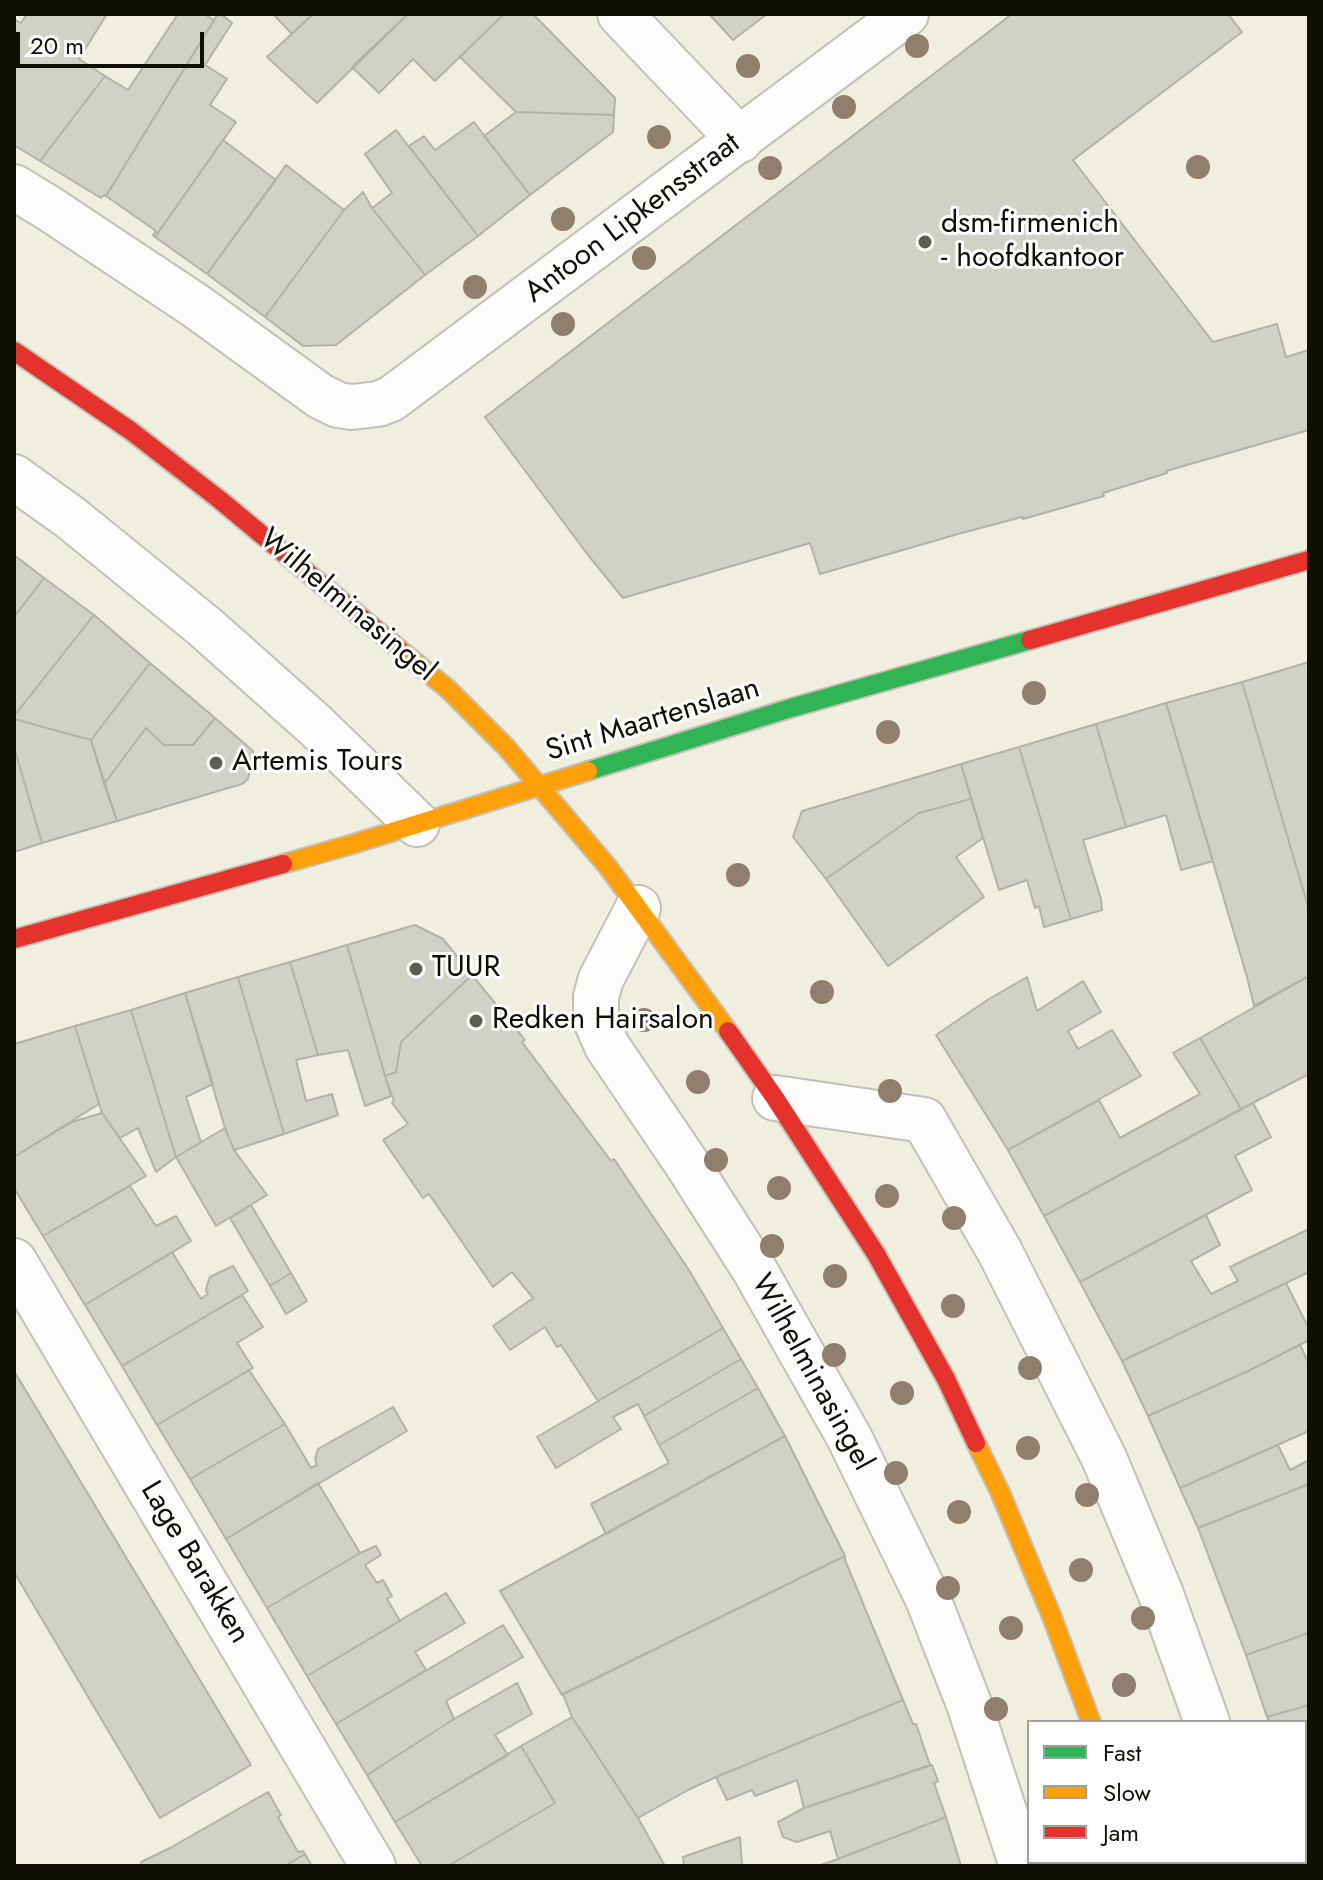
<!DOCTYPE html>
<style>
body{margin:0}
#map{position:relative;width:1323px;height:1880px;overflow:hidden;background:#f0eedf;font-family:Jost,sans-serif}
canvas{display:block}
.frame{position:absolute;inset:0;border:16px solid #100f06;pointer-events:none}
.legend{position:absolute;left:1027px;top:1720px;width:280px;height:144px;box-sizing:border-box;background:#fff;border:2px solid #9f9f9b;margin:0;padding:10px 14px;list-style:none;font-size:24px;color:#100f06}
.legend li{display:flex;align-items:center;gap:16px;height:40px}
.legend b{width:40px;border:2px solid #9f9f9b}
.scale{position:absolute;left:16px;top:32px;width:188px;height:36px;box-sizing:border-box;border:4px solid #100f06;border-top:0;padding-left:10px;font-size:24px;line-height:28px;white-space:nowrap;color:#100f06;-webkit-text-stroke:6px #fff;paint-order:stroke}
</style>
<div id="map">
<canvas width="1323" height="1880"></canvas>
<div class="frame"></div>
<ul class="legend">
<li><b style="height:10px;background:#30b455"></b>Fast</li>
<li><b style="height:10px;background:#ff9f0a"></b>Slow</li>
<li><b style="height:10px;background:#e5322d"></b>Jam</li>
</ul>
<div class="scale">20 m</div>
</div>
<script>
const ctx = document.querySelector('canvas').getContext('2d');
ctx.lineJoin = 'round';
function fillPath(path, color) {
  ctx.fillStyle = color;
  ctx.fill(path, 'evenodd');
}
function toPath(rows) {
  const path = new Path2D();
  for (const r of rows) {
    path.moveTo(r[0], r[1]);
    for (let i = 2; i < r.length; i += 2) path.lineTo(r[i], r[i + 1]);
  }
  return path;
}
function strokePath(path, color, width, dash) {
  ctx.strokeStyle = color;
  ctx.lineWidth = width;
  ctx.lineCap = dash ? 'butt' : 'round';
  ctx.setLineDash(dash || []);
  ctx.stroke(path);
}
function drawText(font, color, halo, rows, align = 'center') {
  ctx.font = font + ' Jost,sans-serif';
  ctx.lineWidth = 6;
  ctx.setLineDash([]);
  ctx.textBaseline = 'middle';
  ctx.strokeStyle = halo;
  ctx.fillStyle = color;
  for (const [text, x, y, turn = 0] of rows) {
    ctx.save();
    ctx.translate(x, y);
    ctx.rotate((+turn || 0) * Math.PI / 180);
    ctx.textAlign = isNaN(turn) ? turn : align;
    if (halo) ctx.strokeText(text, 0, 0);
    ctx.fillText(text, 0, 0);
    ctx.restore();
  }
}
const building = toPath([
 [27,14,107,14,79,59,105,76,40,161,14,145,14,19,21,23,27,14],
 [178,14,204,14,214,20,106,196,104,195,101,198,40,161,105,76,128,90,178,14],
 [218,14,221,14,232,23,205,65,227,79,210,105,236,122,155,237,153,235,156,231,106,196,218,14],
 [273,14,313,14,292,34,273,14],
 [313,14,408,14,317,103,267,57,313,14],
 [408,14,504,14,435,81,413,59,379,93,352,67,408,14],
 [504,14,533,14,615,98,614,115,516,112,460,57,504,14],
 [709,14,767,14,733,40,709,14],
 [1012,14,1228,14,1242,32,1073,160,1213,342,1277,324,1286,357,1309,350,1309,430,1166,471,1167,473,1103,493,1104,496,1023,519,1022,517,958,534,820,574,810,543,623,598,588,555,485,417,1012,14],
 [516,112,614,115,613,132,530,195,484,136,516,112],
 [474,122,530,195,478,236,409,146,424,136,435,150,474,122],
 [396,130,478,236,425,275,372,208,392,193,365,154,396,130],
 [223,140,276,180,207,274,155,237,223,140],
 [286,165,344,210,265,317,207,274,286,165],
 [363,192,372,208,425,275,336,345,303,346,265,317,344,210,363,192],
 [14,555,44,578,14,617,14,555],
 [44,578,94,615,14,716,14,617,44,578],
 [94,615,150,663,91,740,14,719,14,716,94,615],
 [1309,662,1309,910,1242,682,1309,662],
 [150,663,215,718,193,745,164,745,146,728,104,784,91,740,150,663],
 [1242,682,1309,910,1309,976,1254,1006,1247,977,1166,703,1242,682],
 [1166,703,1213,861,1181,870,1166,815,1126,827,1096,724,1166,703],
 [215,718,253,751,253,757,248,779,242,784,117,821,104,784,146,728,164,745,193,745,215,718],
 [14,719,91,740,117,821,42,843,14,747,14,719],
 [1096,724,1126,827,1083,840,1101,899,1102,910,1071,919,1019,747,1096,724],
 [14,747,42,843,14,852,14,747],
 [1019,747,1071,919,1044,927,1039,906,1035,908,1027,880,999,890,961,764,1019,747],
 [961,764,971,799,919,813,826,879,793,837,802,811,961,764],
 [971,799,983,838,956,857,984,897,888,966,826,879,919,813,971,799],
 [415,925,443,939,472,975,401,1042,396,1072,385,1076,347,945,415,925],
 [347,945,391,1096,365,1106,348,1050,318,1055,290,962,347,945],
 [290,962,318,1055,296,1060,306,1101,332,1094,338,1115,284,1134,238,977,290,962],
 [472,975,525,1040,522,1042,611,1161,614,1159,689,1270,723,1328,598,1401,561,1345,557,1347,545,1327,510,1350,493,1326,533,1298,512,1272,493,1287,429,1194,423,1198,383,1140,408,1124,392,1103,394,1101,385,1076,396,1072,401,1042,472,975],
 [1309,976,1309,1074,1241,1109,1200,1038,1309,976],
 [238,977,284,1134,234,1150,225,1128,185,993,238,977],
 [1027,977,1037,1011,1083,981,1101,1012,1068,1031,1078,1049,1112,1030,1141,1076,1008,1150,936,1035,989,999,1027,977],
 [185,993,213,1084,186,1097,201,1142,176,1157,131,1010,185,993],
 [131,1010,176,1157,156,1172,138,1128,120,1138,102,1113,75,1026,131,1010],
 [75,1026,99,1104,14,1157,14,1044,75,1026],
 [1200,1038,1241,1109,1044,1216,1008,1150,1099,1100,1120,1138,1200,1094,1173,1053,1200,1038],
 [1253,1103,1271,1137,1235,1156,1252,1190,1080,1282,1044,1216,1253,1103],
 [102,1113,146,1176,43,1236,14,1188,14,1157,72,1122,102,1113],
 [225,1128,234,1150,267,1195,216,1226,176,1157,225,1128],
 [130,1186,156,1226,176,1216,191,1241,85,1305,43,1236,130,1186],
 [251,1205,291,1273,270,1286,230,1218,251,1205],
 [1206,1215,1220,1245,1191,1261,1211,1294,1238,1281,1230,1267,1309,1229,1309,1272,1122,1361,1080,1282,1206,1215],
 [172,1252,201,1299,208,1294,206,1291,207,1285,210,1277,233,1266,248,1291,122,1366,85,1305,172,1252],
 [291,1273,307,1301,286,1314,270,1286,291,1273],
 [1286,1283,1309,1329,1309,1340,1246,1372,1148,1416,1122,1361,1286,1283],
 [242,1295,263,1327,237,1343,253,1368,157,1425,122,1366,242,1295],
 [723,1328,741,1359,644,1416,638,1404,613,1417,621,1429,556,1468,537,1437,723,1328],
 [1300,1345,1309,1364,1309,1431,1180,1488,1148,1416,1246,1372,1300,1345],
 [741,1359,758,1388,659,1445,644,1416,741,1359],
 [249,1370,285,1424,190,1479,157,1425,249,1370],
 [14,1371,251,1765,160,1818,14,1572,14,1371],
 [758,1388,785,1436,606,1534,591,1504,669,1463,659,1445,758,1388],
 [393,1407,407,1431,226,1539,190,1479,285,1424,311,1468,317,1465,315,1459,318,1449,393,1407],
 [785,1436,845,1556,562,1695,500,1591,785,1436],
 [1278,1445,1290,1470,1309,1460,1309,1484,1198,1528,1180,1488,1278,1445],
 [318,1483,360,1553,267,1608,226,1539,318,1483],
 [1309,1484,1309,1633,1246,1655,1198,1528,1309,1484],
 [376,1546,381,1555,365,1565,377,1583,383,1580,392,1596,387,1599,400,1621,307,1676,267,1608,360,1553,376,1546],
 [845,1556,845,1560,903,1700,716,1777,688,1790,638,1818,572,1717,563,1694,845,1556],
 [446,1593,465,1623,415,1652,426,1670,336,1724,307,1676,446,1593],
 [503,1625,523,1657,446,1701,454,1719,367,1775,336,1724,503,1625],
 [1309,1633,1309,1705,1267,1717,1246,1655,1309,1633],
 [517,1683,532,1714,495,1735,508,1755,395,1822,367,1775,454,1719,517,1683],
 [903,1700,913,1724,916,1724,930,1765,804,1808,797,1780,755,1796,752,1790,727,1800,716,1777,903,1700],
 [1309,1705,1309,1811,1305,1812,1305,1722,1270,1722,1267,1717,1309,1705],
 [572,1717,638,1818,665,1866,448,1866,555,1803,521,1746,572,1717],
 [521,1746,555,1803,448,1866,422,1866,395,1822,521,1746],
 [932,1765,938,1781,934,1783,946,1817,838,1859,830,1831,797,1842,783,1837,778,1822,804,1808,932,1765],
 [268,1792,281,1815,278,1817,298,1852,303,1851,305,1854,285,1866,142,1866,141,1862,170,1848,268,1792],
 [1309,1811,1309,1843,1305,1830,1305,1812,1309,1811],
 [946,1817,961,1866,818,1866,838,1859,946,1817],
 [740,1837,742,1866,684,1866,683,1857,740,1837],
 [305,1854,312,1866,285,1866,305,1854]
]);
fillPath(building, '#d1d2c6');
strokePath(building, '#b2b3a8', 2);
const street = toPath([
 [620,14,740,140],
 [14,187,50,209,196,306,320,396,338,405,352,407,378,404,391,399,906,14],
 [14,477,71,518,205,627,315,725,417,824],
 [638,908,601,979,596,997,596,1021,607,1046,687,1164,754,1269,849,1437,928,1599,969,1704,1022,1866],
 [775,1098,924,1120,1000,1252,1104,1458,1160,1592,1207,1722],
 [14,1261,373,1866],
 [1254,1862,1255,1866]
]);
const fast = toPath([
 [588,771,791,708,1030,640],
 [1120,1862,1121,1866],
 [1154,1862,1156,1866]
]);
const slow = toPath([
 [398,648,449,690,506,747,608,867,728,1031],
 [283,864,353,844,588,771],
 [976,1443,1000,1492,1052,1617,1091,1722]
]);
const jam = toPath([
 [14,351,131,431,220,500,398,648],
 [1030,640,1309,560],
 [14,939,283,864],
 [728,1031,775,1098,876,1254,946,1379,976,1443]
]);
strokePath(street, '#c2c1b5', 48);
strokePath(fast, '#c2c1b5', 22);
strokePath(slow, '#c2c1b5', 22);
strokePath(jam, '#c2c1b5', 22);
strokePath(street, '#fdfcfa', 44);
strokePath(fast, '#30b455', 18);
strokePath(slow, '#ff9f0a', 18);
strokePath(jam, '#e5322d', 18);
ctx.fillStyle = '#907f6c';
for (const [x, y] of [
 [917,46],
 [748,66],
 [844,107],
 [659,137],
 [1198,167],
 [770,168],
 [563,219],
 [644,258],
 [475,287],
 [563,324],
 [1034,693],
 [888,732],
 [738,875],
 [822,992],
 [644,1020],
 [698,1082],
 [890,1091],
 [716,1160],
 [779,1188],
 [887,1196],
 [954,1218],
 [772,1246],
 [835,1276],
 [953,1306],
 [834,1355],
 [1030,1368],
 [902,1393],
 [1028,1448],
 [896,1473],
 [1087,1495],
 [959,1512],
 [1081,1570],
 [948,1588],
 [1143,1618],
 [1011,1628],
 [1124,1685],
 [996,1709]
]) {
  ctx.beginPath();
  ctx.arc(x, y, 12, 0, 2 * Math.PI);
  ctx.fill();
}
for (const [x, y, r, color] of [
 [925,242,8,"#5e5d52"],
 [216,763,8,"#5e5d52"],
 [416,969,8,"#5e5d52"],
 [476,1021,8,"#5e5d52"]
]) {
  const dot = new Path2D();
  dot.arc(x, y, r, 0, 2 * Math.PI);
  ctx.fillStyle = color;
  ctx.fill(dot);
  strokePath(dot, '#fff', 3);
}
drawText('30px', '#100f06', '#fff', [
 ["Antoon Lipkensstraat",633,219,-37],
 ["Wilhelminasingel",347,606,40],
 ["Sint Maartenslaan",653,721,-17],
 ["Wilhelminasingel",811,1373,61],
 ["Lage Barakken",194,1563,59]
]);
drawText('30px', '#100f06', '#fff', [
 ["dsm-firmenich",941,225],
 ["- hoofdkantoor",941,259],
 ["Artemis Tours",232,763],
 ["TUUR",432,969],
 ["Redken Hairsalon",492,1021]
], 'left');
</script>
